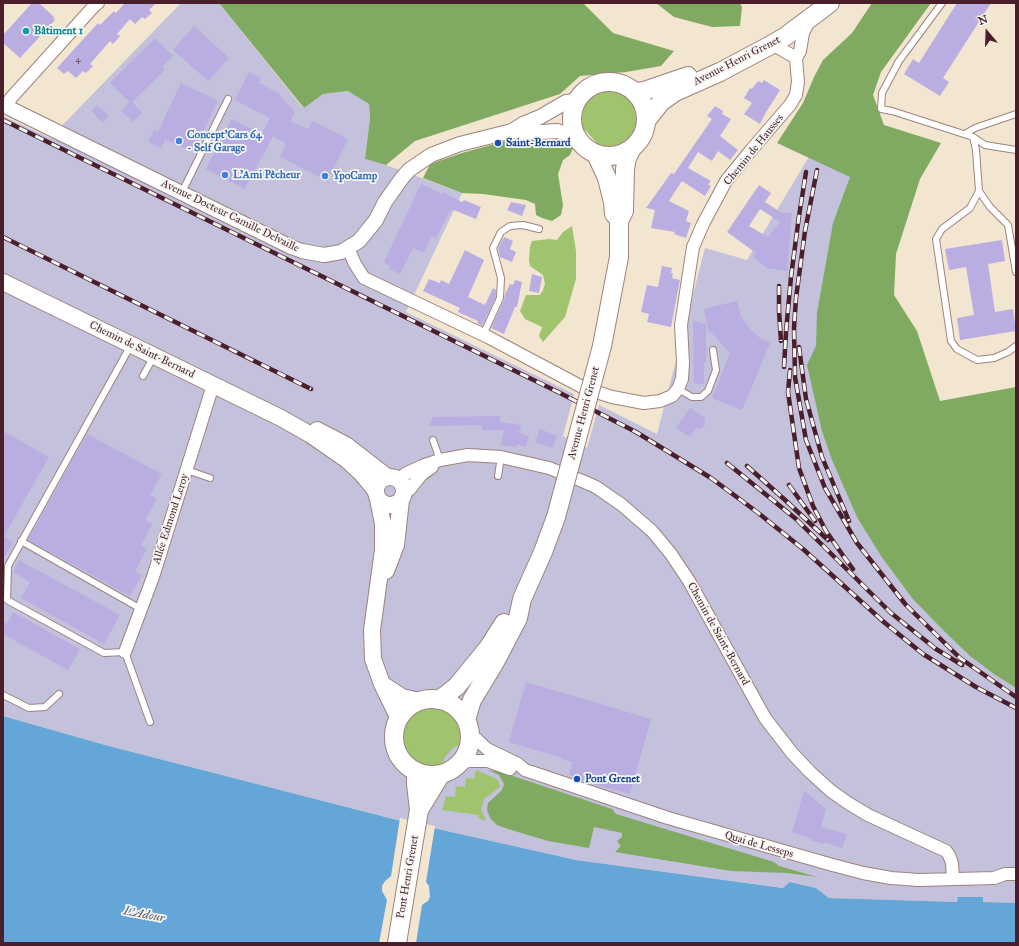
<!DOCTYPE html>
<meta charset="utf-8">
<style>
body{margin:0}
#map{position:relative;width:1019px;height:946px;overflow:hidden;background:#f2e6d0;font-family:"IM FELL Great Primer",serif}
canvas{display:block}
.frame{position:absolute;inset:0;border:4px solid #4a1f2b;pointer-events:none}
.north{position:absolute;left:967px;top:12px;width:40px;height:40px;-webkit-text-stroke:3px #f6f6f2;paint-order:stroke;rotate:341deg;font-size:11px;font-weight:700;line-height:16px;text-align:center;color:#4a1f2b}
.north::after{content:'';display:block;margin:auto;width:14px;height:18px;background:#4a1f2b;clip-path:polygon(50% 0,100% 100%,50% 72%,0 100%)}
</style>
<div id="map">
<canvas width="1019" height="946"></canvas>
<div class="frame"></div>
<div class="north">N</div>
</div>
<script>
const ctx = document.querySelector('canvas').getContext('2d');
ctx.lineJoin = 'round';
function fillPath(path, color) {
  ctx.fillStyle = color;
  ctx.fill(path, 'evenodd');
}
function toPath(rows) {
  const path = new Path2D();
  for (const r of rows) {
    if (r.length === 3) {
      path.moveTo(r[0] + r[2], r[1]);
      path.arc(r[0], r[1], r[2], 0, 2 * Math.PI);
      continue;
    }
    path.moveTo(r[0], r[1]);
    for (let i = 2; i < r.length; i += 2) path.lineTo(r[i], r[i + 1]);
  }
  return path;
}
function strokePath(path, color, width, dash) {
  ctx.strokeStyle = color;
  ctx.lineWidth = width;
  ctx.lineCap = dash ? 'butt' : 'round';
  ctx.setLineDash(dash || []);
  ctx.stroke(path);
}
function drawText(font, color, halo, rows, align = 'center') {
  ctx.font = font + ' "IM FELL Great Primer",serif';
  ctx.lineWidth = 3.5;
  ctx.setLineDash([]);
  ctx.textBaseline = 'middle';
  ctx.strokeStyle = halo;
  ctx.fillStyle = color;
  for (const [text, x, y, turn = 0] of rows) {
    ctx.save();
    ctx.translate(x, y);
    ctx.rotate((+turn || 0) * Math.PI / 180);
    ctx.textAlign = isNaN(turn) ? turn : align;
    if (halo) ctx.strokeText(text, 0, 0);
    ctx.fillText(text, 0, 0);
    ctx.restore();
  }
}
fillPath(toPath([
 [181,3,219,3,303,108,323,94,349,91,369,104,370,118,365,159,386,165,462,193,406,312,574,394,563,436,587,448,599,405,657,434,705,248,747,260,810,155,870,169,852,225,1016,678,1016,903,982,902,983,897,959,897,957,902,829,898,816,888,791,882,784,888,576,860,393,819,105,745,3,716,3,116,50,138]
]), '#c3c1db');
fillPath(toPath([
 [613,87,623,91,631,97,636,104,639,114,638,124,635,133,629,141,619,146,609,148,600,147,586,131,579,128,578,116,580,106,585,98,593,91,602,88],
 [572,226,576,251,576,279,565,317,543,342,539,336,542,327,525,319,520,311,526,295,540,295,543,290,545,284,543,275,530,266,529,260,530,247,532,241,549,239,557,240,563,232],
 [431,708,441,709,450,714,457,722,460,731,461,738,460,745,453,748,445,757,442,765,432,767,422,766,414,761,407,755,403,747,401,737,403,728,407,720,414,713,422,709],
 [476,770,495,778,499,782,500,787,484,799,481,809,486,821,478,818,479,815,442,810,446,796,455,797,456,786,465,787,466,778,474,779]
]), '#a0c46e');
fillPath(toPath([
 [219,3,583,3,613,33,674,51,661,66,626,72,580,76,560,94,415,141,386,165,365,159,370,118,369,104,348,91,323,94,304,108],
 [656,3,740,3,742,7,740,26,712,27,674,17],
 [872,3,931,3,881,72,873,95,884,125,941,143,920,179,896,254,894,295,917,331,940,401,1016,387,1016,688,994,674,970,656,943,630,912,598,881,556,857,517,832,460,822,431,807,365,816,346,817,313,833,223,850,177,777,143,803,103,814,77,823,60,852,33],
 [553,134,571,140,574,146,570,155,563,160,558,174,563,205,561,215,552,221,542,218,536,215,535,204,526,200,483,194,462,193,423,178,430,164,462,153,520,137],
 [488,770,501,772,612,809,616,814,774,862,779,866,817,877,787,873,731,871,615,852,620,847,620,845,617,841,622,837,622,833,594,827,589,848,548,841,508,829,497,825,490,818,487,810,488,803,502,790,504,784,499,775]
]), '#80aa61');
fillPath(toPath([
 [3,716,105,745,393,819,576,860,783,888,790,882,816,888,829,898,957,902,958,897,983,897,983,902,1016,903,1016,943,3,943]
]), '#64a6d8');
fillPath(toPath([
 [400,818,435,826,426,882,429,886,430,897,428,901,422,905,416,943,379,943,387,900,382,891,382,886,385,881,391,876]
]), '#f2e6d0');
fillPath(toPath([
 [32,3,39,3,54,17,53,18,55,20,20,58,3,43,3,35],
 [125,3,156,3,149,10,152,13,145,19,142,17,135,24,130,19,117,34,120,36,113,44,110,41,90,64,93,66,86,73,83,71,76,78,68,71,64,74,57,68,98,23,100,25,114,11,116,13],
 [957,3,991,3,943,78,949,82,940,96,904,74,913,59,919,63],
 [194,26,229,58,208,81,173,50],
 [155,38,173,56,162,67,165,70,132,102,142,112,133,122,121,111,130,102,110,83],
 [249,72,261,78,259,83,278,93,295,112,290,121,308,129,312,121,348,139,327,181,280,157,286,144,273,136,245,189,206,169,232,119,262,134,270,118,235,100],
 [764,80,780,90,765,114,760,124,744,114,752,103,744,98,750,88,752,89,758,81,762,83],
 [181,83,217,100,217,103,193,152,165,139,161,148,148,142,154,130,158,132],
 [97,105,109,116,103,123,91,111],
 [715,106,723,111,722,114,731,119,720,136,738,150,730,160,718,151,712,161,698,152,688,168,711,181,708,185,711,186,705,196,682,181,669,201,689,211,686,221,691,223,686,238,674,234,675,232,651,228,655,210,646,208,671,173,674,174,712,119,707,116],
 [421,184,442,194,443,192,462,202,464,200,481,207,476,219,451,209,436,238,432,236,424,253,413,248,400,274,389,269,390,266,384,262],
 [759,185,771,193,765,202,782,213,792,213,787,271,767,268,753,257,756,253,727,232],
 [760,209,780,222,768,237,749,226],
 [511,202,526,205,522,216,507,210],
 [504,237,513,241,510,249,516,252,512,262,500,257,498,248],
 [1002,240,1005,261,988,264,995,312,1013,309,1016,331,960,340,957,318,974,315,966,267,949,270,945,249],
 [465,250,484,260,468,297,485,305,493,288,496,290,496,297,482,326,477,323,478,321,458,312,460,308,423,291,429,279,440,283,441,280,449,284],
 [662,266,672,268,671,273,673,273,672,278,680,280,671,327,647,322,649,314,641,312,647,285,658,287],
 [532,274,542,277,539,293,529,291],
 [515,280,522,282,517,307,515,307,504,334,491,328,504,300,505,294,510,284,513,285],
 [737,301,741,316,749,328,760,338,770,343,742,410,712,398,730,353,708,329,704,309],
 [693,321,706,324,706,362,704,362,704,384,694,384],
 [690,408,705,418,705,424,700,429,697,427,690,437,676,428],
 [500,416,500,422,521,425,519,433,529,436,526,447,517,444,517,447,501,445,504,430,482,430,482,425,429,426,433,417],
 [540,429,557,436,552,448,535,442],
 [3,431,49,457,4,536,13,542,3,559],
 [87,434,162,474,150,495,157,499,145,520,152,524,141,545,147,549,135,571,142,575,130,596,28,540],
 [19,560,120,615,104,644,21,598,30,582,13,572],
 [13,612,80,649,68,670,3,634,3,622,7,624],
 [526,682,651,719,630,794,578,780,579,778,569,775,572,762,562,759,563,758,509,742],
 [804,791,826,809,821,827,847,834,842,848,824,842,823,844,811,840,811,839,792,832]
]), '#baade2');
const service = toPath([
 [942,3,899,61,882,93,881,109,892,111,973,137,976,150,979,191,990,207,1008,225,1016,272],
 [965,134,975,128,1016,114],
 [973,137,985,145,1016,150],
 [185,186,228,99],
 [979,191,970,208,942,229,936,239,951,341,957,349,977,360,994,358,1008,352,1016,346],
 [483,335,500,298,501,278,493,248,501,232,510,226,523,225,539,229],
 [131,345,8,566,7,600,104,653,125,652,150,722],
 [143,376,154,356],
 [678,389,692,397,701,397,708,391,716,370,713,350],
 [433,440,440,460],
 [187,470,210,478],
 [498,476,501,457],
 [21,541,141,609],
 [3,695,29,708,45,707,59,694]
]);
const minor = toPath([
 [769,46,774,46,781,49,796,58],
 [6,106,11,98,95,5,98,3],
 [348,248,355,264,364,278,488,337,584,388,612,397,644,403,660,401,672,396,678,389,682,379,683,363,681,325,693,247,703,224,726,181,752,149,790,105,796,95,798,82,796,58,800,51,803,33,809,21],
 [399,479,405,474,422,466,440,460,468,455,501,457,549,468,580,480,596,487,622,505,652,531,671,554,689,581,765,718,792,753,810,772,831,791,848,803,868,815,946,851,949,855,952,863,953,879],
 [404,493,410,489,421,475,432,467],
 [125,652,153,577,213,385],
 [469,732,487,749,518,764,525,770,668,818,829,864,863,873,891,878,919,880,994,878,1005,874,1016,874],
 [459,763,469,761,488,761,510,769]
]);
const tertiary = toPath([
 [3,105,291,247,302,251,324,255,341,252,359,241,376,220,385,202,402,178,409,170,431,155,460,144,512,131,523,124,540,117,566,102,576,101],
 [512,131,524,133,557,131,575,136]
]);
const secondary = toPath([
 [3,282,281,418,311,435,347,460,362,474,375,490],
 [317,430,346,445,386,476],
 [390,491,14],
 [378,499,383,524,383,550,372,630,373,659,382,684,399,719],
 [386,571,396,545,401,500],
 [382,684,402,697,419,701]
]);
const primary = toPath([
 [609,119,37],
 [635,92,644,91,688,76],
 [646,121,661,102,675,92,720,72,769,46,786,36,830,3],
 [596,154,607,178,613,202,614,214,617,217],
 [602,346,619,257,619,221,624,211,625,169,627,158,632,148],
 [432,737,38],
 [438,700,446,695,457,686,488,648,504,623],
 [466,720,472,700,495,662,518,618,522,599,543,552,556,517],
 [419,810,441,774],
 [397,943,419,810,416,784,416,771]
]);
strokePath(service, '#9e827e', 8);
strokePath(minor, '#9e827e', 14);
strokePath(tertiary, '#9e827e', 16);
strokePath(secondary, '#9e827e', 18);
strokePath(primary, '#9e827e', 20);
strokePath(service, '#fff', 6);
strokePath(minor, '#fff', 12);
strokePath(tertiary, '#fff', 14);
strokePath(secondary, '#fff', 16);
strokePath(primary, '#fff', 18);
const rail = toPath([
 [3,120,558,392,636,432,711,478,757,512,803,549,885,623,923,654,976,687,1016,708],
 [817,170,805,231,796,298,794,328,795,377,806,440,825,488,857,543,906,605,960,658,1016,697],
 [3,237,311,389],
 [779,286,779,311,781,341],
 [799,347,806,399,822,457,849,521],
 [784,367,786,332,791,277,799,216,806,172],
 [790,370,788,392,799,468,813,506,826,531,844,557,853,569],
 [727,463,796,519,891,613,936,649,962,665],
 [747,466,784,499,828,540],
 [789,485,815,521]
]);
strokePath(rail, '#4a1f2b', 4.5);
strokePath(rail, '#f6f6f2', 3, [9]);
const primaryBridge = toPath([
 [556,517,602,346]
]);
strokePath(primaryBridge, '#9e827e', 20, []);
strokePath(primaryBridge, '#fff', 18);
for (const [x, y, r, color] of [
 [26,31,4,"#0f9aa8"],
 [179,141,4,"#3f7fe0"],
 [498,143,4,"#1a4fb4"],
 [225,175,4,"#3f7fe0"],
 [325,176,4,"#3f7fe0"],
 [577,779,4,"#1a4fb4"]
]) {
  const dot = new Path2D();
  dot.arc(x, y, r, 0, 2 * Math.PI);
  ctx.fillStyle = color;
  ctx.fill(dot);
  strokePath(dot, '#f6f6f2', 1.5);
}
drawText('9px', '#664259', null, [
 ["4",78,60]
]);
drawText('bold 11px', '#0d838f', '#f6f6f2', [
 ["Bâtiment 1",34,31]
], 'left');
drawText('11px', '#4a1f2b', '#f6f6f2', [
 ["Avenue Henri Grenet",737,61,-27],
 ["Chemin de Hausses",754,150,-51],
 ["Avenue Docteur Camille Delvaille",230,216,26],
 ["Chemin de Saint-Bernard",142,350,26],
 ["Avenue Henri Grenet",584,413,-75],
 ["Allée Edmond Leroy",171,519,-72],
 ["Chemin de Saint-Bernard",718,634,61],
 ["Quai de Lesseps",759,845,16],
 ["Pont Henri Grenet",408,877,-80]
]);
drawText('bold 11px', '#366cbe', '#f6f6f2', [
 ["Concept'Cars 64",187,135],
 ["- Self Garage",187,148],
 ["L'Ami Pêcheur",233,175],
 ["YpoCamp",333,176]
], 'left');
drawText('bold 11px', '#164399', '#f6f6f2', [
 ["Saint-Bernard",506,143],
 ["Pont Grenet",585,779]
], 'left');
drawText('italic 12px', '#545570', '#f6f6f2', [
 ["L'Adour",144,915,11]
]);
</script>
